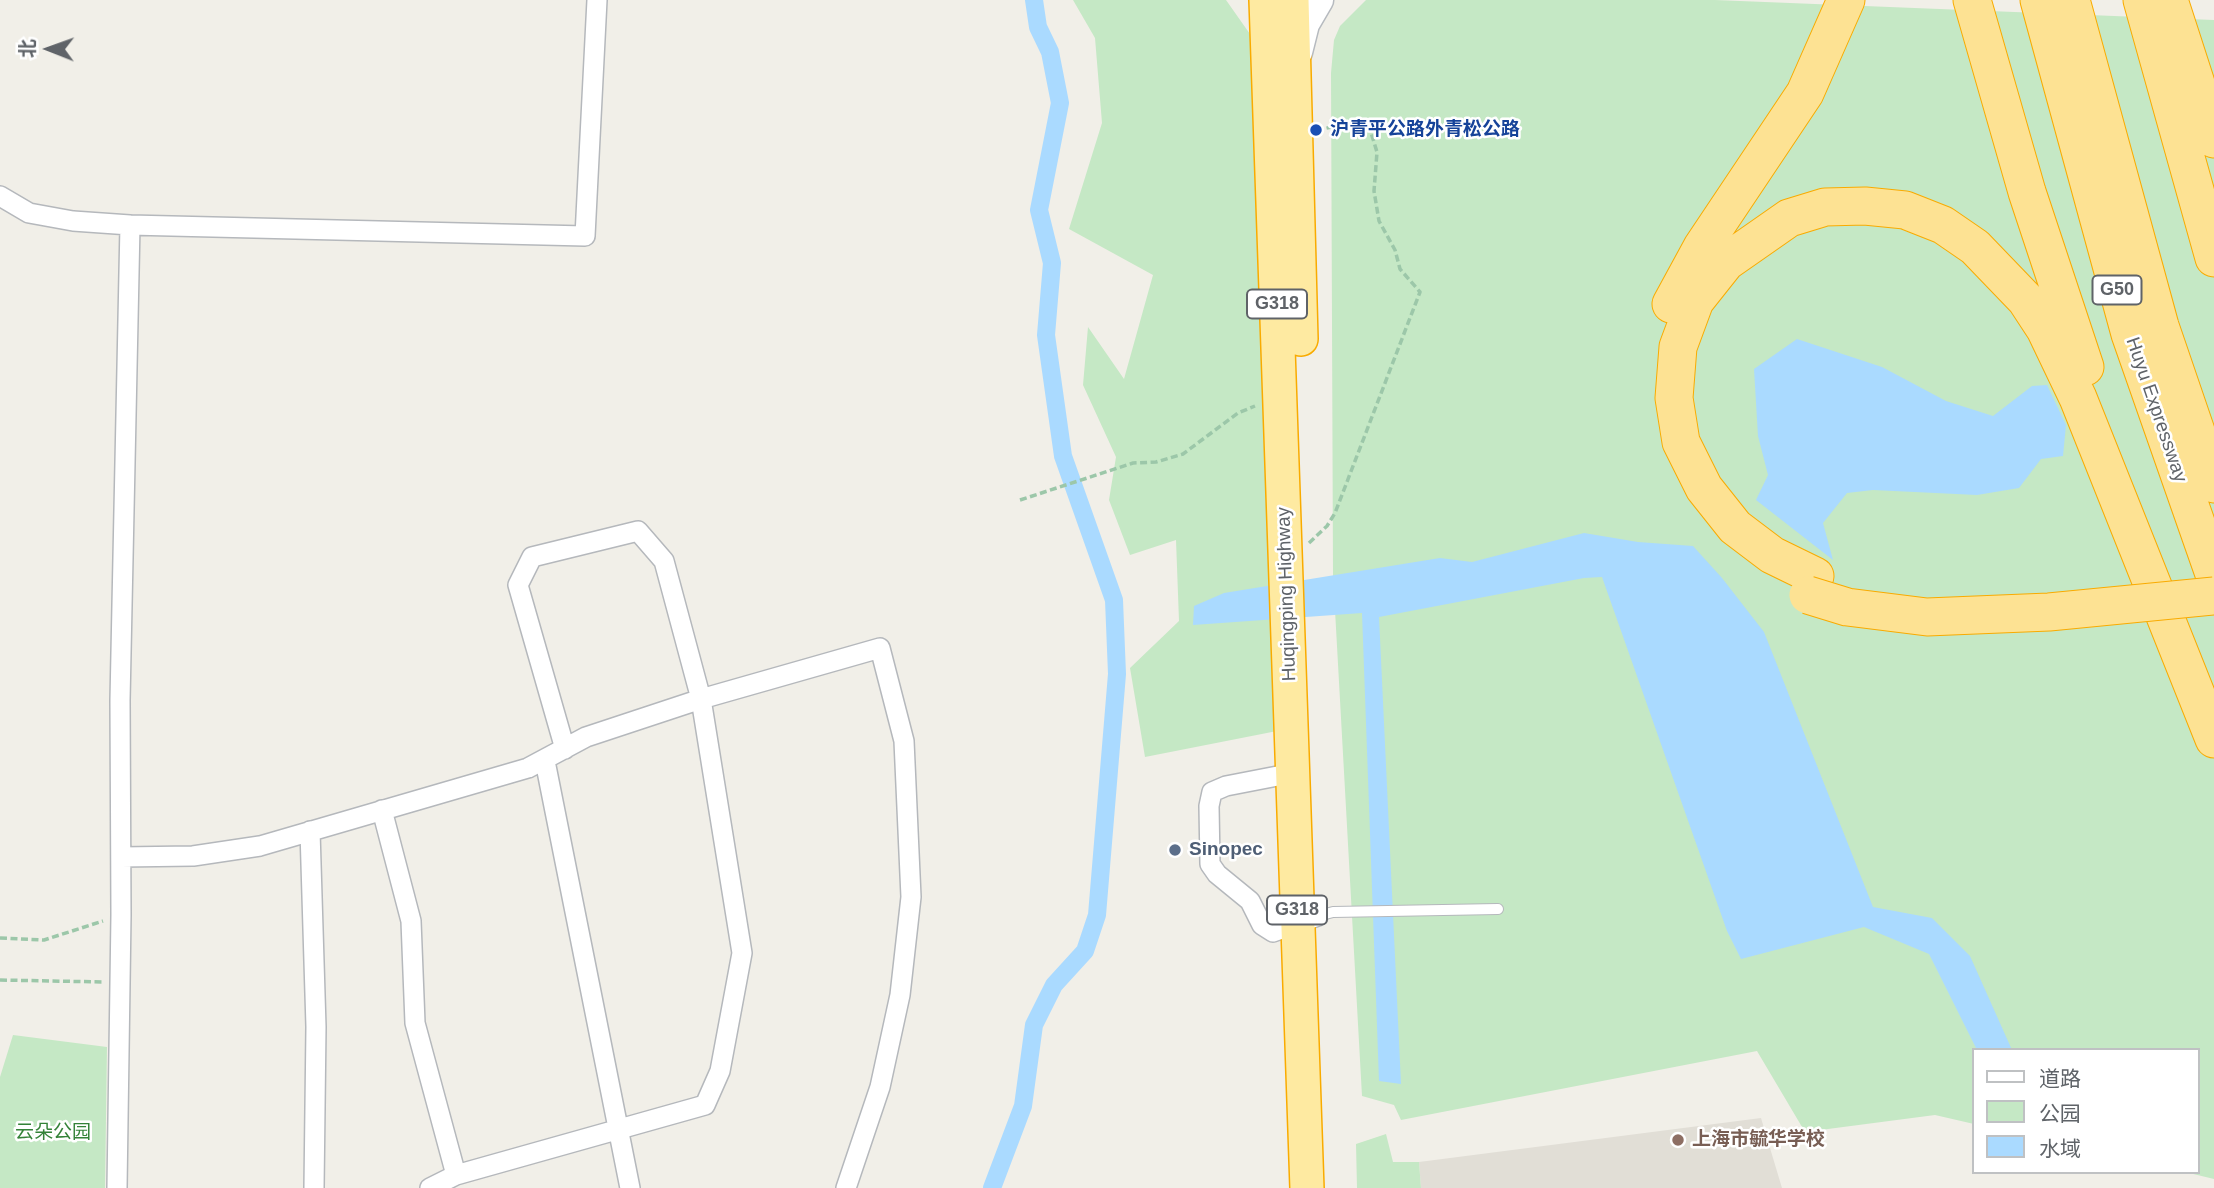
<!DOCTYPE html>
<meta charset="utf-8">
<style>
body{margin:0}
#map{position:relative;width:2214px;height:1188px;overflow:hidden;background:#f1efe8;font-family:Helvetica,"Noto Sans SC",sans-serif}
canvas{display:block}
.legend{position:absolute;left:1972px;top:1048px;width:228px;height:126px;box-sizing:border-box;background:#fff;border:2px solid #bfc1c3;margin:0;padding:9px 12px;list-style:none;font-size:21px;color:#5f6368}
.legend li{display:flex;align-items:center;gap:14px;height:35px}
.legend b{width:35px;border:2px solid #bfc1c3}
.north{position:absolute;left:14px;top:14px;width:70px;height:70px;-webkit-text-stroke:5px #fff;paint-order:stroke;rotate:271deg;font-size:19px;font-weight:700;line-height:28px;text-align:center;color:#5f6368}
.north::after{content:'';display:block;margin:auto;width:24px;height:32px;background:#5f6368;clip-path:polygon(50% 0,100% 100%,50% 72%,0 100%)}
</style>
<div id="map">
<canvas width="2214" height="1188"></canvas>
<ul class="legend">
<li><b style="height:9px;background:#fff"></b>道路</li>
<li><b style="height:19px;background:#c5e8c5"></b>公园</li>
<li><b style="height:19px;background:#aadaff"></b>水域</li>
</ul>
<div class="north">北</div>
</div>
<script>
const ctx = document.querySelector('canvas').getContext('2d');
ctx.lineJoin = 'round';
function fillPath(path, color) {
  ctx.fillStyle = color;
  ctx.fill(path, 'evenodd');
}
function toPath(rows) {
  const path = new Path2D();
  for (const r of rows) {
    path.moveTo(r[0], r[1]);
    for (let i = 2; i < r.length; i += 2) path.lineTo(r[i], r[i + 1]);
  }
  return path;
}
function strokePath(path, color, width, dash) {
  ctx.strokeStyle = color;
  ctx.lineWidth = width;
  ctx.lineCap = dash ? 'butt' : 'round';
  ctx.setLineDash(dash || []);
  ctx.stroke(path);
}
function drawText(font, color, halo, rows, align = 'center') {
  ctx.font = font + ' Helvetica,"Noto Sans SC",sans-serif';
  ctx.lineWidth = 5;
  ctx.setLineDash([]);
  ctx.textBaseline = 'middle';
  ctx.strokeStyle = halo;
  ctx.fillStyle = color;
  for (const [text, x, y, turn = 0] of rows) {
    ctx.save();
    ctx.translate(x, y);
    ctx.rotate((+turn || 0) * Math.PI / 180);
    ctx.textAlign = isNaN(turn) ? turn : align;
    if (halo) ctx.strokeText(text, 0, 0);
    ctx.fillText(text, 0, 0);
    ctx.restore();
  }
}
fillPath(toPath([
 [1761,1118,1782,1188,1421,1188,1419,1162]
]), '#e1ded6');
fillPath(toPath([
 [1073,0,1226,0,1257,44,1277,731,1145,757,1130,668,1179,621,1176,540,1130,555,1109,500,1116,457,1083,385,1088,327,1124,379,1153,275,1069,229,1102,123,1095,38],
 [1366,0,1715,0,2214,20,2214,1179,2185,1172,2198,1172,2198,1050,1974,1050,1974,1124,1935,1115,1805,1132,1757,1051,1401,1120,1394,1105,1362,1096,1333,574,1331,73,1334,40,1340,26],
 [13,1035,107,1047,105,1188,0,1188,0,1077],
 [1386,1134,1393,1162,1419,1162,1421,1188,1357,1188,1356,1144]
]), '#c5e8c5');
fillPath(toPath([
 [1797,339,1882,367,1946,401,1993,416,2032,386,2047,385,2066,425,2063,456,2041,459,2019,488,1977,495,1873,490,1847,493,1823,523,1833,560,1756,500,1768,475,1758,436,1754,369],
 [1584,533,1638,542,1693,546,1722,578,1764,632,1873,907,1932,918,1970,956,2012,1050,1977,1050,1929,954,1864,927,1741,959,1727,931,1602,577,1584,578,1379,617,1401,1084,1379,1081,1362,613,1193,625,1194,606,1224,593,1440,558,1472,562]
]), '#aadaff');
strokePath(toPath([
 [992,1188,1023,1106,1034,1025,1054,985,1085,951,1097,915,1117,674,1114,600,1063,456,1046,335,1052,263,1039,210,1060,103,1050,52,1038,27,1034,0]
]), '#aadaff', 18);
const service = toPath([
 [1318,916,1333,912,1498,909]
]);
const minor = toPath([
 [0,196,29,213,73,221,130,225],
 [545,761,630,1188],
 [1293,773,1226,786,1212,792,1209,806,1210,864,1217,874,1250,901,1262,925,1273,932,1318,916],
 [382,810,411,921,415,1023,456,1175],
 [310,831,316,1027,314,1188],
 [121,857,193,856,260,846,528,768,586,737,701,699,880,648,904,741,911,897,900,995,880,1087,846,1188],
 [117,1188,121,915,120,700,130,225,585,236,597,0],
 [430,1188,456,1175,705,1105,720,1071,742,953,701,699,664,561,638,531,532,557,518,585,565,749]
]);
const secondary = toPath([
 [1298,52,1305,24,1319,0]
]);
const trunk = toPath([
 [1266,0,1307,1188],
 [1292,0,1301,339]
]);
const motorway = toPath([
 [1972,0,2027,192,2085,367],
 [2039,0,2130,334,2214,574],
 [2071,0,2160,326,2214,484],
 [2142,0,2214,258],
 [2169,0,2214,139],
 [1671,304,1702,247,1805,93,1846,0],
 [1815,576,1772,555,1735,527,1704,488,1681,442,1674,398,1678,347,1695,301,1726,262,1789,218,1825,207,1865,206,1905,210,1943,225,1975,247,2026,300,2045,329,2078,398,2214,739]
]);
strokePath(service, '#b5b8bc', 12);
strokePath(minor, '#b5b8bc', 22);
strokePath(secondary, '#b6babf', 31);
strokePath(trunk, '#f9ab00', 36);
strokePath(motorway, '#f9ab00', 39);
strokePath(toPath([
 [1020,500,1133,463,1156,462,1183,454,1238,413,1255,406],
 [1309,543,1327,526,1335,513,1420,292,1400,269,1395,250,1379,221,1374,191,1377,152,1369,126,1355,122,1318,130],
 [0,938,44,940,103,921],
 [0,980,104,982]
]), '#9cc7a9', 3.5, [7, 3.5]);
strokePath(service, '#fff', 10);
strokePath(minor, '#fff', 19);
strokePath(secondary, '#fff', 28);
strokePath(trunk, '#feeaa1', 33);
strokePath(motorway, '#fde293', 37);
const motorwayBridge = toPath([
 [1808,595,1847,607,1927,617,2049,612,2214,596]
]);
strokePath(motorwayBridge, '#f9ab00', 39, []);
strokePath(motorwayBridge, '#fde293', 37);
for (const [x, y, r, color] of [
 [1316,130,7,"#1a4fb4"],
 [1175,850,7,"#5c6f8a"],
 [1678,1140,7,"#8d6e63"]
]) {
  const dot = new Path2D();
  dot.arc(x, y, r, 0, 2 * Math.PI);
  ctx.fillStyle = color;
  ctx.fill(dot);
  strokePath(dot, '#fff', 2.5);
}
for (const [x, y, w] of [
 [2117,290,49],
 [1277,304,60],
 [1297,910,60]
]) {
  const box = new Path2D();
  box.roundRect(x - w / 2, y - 14.5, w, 29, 5);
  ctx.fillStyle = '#fff';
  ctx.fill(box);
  strokePath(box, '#5f6368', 2);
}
drawText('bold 18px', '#5f6368', null, [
 ["G50",2117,290],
 ["G318",1277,304],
 ["G318",1297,910]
]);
drawText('bold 19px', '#164399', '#fff', [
 ["沪青平公路外青松公路",1330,130]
], 'left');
drawText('19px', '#5f6368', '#fff', [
 ["Huyu Expressway",2156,410,71],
 ["Huqingping Highway",1287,594,-92]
]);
drawText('bold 19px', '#4e5e75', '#fff', [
 ["Sinopec",1189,850]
], 'left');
drawText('19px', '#348238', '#fff', [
 ["云朵公园",53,1133]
]);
drawText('bold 19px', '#785e54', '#fff', [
 ["上海市毓华学校",1692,1140]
], 'left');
</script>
